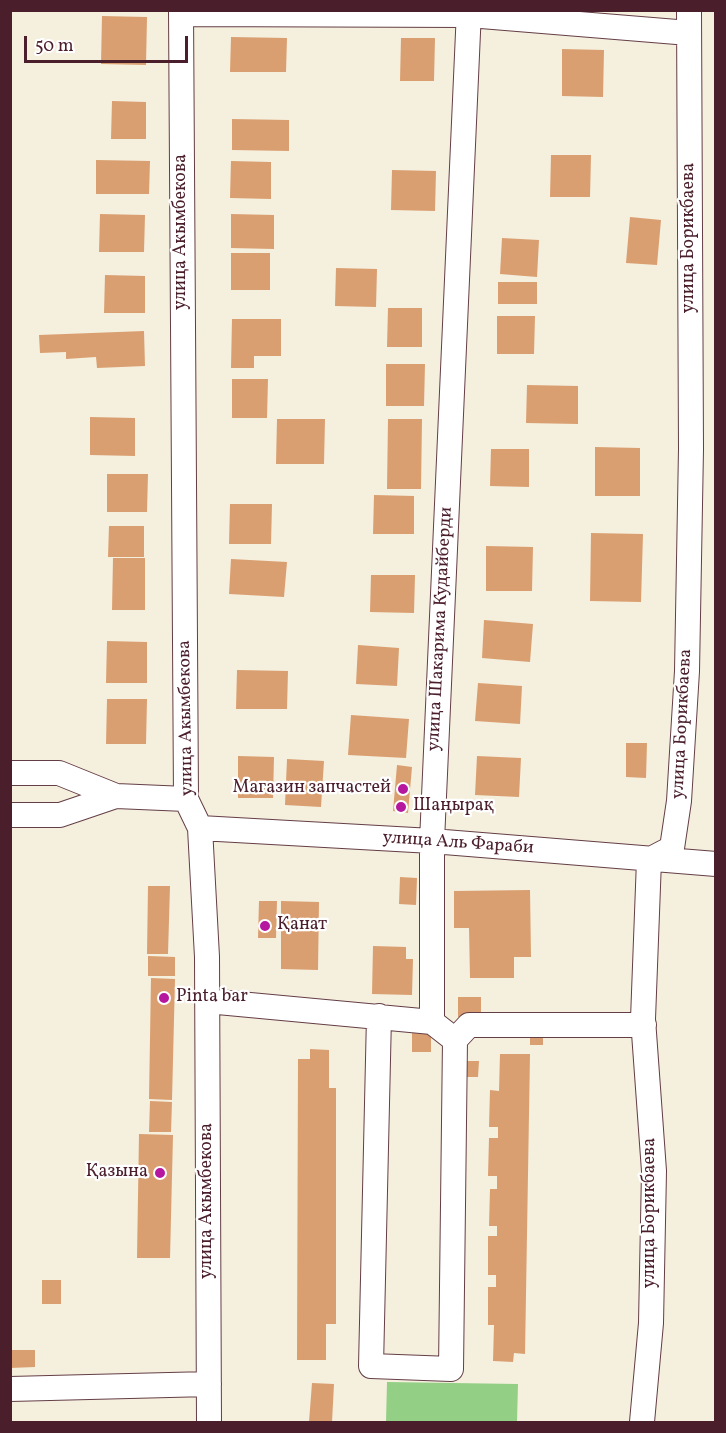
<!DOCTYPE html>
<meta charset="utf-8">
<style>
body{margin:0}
#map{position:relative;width:726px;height:1433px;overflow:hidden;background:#f5efde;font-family:Vollkorn,serif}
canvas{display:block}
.frame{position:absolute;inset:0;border:12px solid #4a1f2b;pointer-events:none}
.scale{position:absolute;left:24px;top:36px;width:164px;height:27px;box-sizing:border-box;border:3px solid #4a1f2b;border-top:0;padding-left:8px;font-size:18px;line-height:21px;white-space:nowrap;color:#4a1f2b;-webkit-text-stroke:4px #fff;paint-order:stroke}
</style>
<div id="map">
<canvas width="726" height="1433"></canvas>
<div class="frame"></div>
<div class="scale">50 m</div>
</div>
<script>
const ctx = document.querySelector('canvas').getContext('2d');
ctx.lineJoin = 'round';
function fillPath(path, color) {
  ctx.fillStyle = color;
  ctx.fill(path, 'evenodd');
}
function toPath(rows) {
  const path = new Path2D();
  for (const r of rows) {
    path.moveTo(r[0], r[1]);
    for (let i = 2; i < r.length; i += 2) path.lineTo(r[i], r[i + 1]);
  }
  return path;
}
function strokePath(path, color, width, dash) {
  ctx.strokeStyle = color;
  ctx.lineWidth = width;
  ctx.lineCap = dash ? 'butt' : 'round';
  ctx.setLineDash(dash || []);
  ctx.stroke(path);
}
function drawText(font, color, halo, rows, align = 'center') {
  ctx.font = font + ' Vollkorn,serif';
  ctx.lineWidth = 4.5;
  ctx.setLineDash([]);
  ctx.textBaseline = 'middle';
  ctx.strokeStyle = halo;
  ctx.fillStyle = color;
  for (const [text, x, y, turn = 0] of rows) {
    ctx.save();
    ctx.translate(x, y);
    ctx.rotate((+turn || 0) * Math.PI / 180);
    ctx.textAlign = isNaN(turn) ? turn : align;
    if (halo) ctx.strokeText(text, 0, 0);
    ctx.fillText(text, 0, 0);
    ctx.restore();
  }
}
fillPath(toPath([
 [387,1382,518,1384,517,1422,386,1422]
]), '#93d085');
fillPath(toPath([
 [102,16,147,17,146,65,101,64],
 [231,37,287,38,286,72,230,72],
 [401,38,435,38,434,81,400,81],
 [562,49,604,50,603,97,562,96],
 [112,101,146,102,146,139,111,139],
 [232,119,289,120,289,151,232,150],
 [551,155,591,155,590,197,550,197],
 [96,160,150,161,149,194,96,194],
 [231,161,271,162,271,199,230,198],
 [392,170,436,171,435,211,391,210],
 [100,214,145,215,144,252,99,252],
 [231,214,274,215,274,249,231,248],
 [630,217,661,220,657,265,626,263],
 [502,238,539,240,537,277,500,274],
 [231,253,270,253,270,290,231,290],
 [336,268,377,269,376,307,335,306],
 [105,275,145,276,145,313,104,313],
 [498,282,537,282,537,304,498,304],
 [388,308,422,308,422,347,387,347],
 [497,316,535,316,534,354,497,354],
 [232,319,281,319,281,356,254,356,254,368,231,368],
 [144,331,145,366,97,368,96,357,66,359,66,352,40,353,39,335],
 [386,364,425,364,424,406,386,406],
 [232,379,268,379,267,418,232,418],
 [527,385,578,386,578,424,526,423],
 [90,417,135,418,135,456,90,455],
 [277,419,325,419,324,464,276,464],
 [388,419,422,419,421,489,387,489],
 [595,447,640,448,640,496,595,496],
 [491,449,529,449,529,487,490,486],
 [107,474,148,474,147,512,107,512],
 [374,495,414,496,414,534,373,534],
 [230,504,272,504,271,544,229,544],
 [109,526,144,526,144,557,108,557],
 [591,533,643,534,641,602,590,601],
 [486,546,533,547,532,591,486,591],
 [113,558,145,558,145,610,112,610],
 [231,559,287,562,284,597,229,594],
 [371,575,415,575,414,613,370,612],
 [484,620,533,624,530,662,482,658],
 [107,641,147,642,147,683,106,683],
 [358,645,399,648,397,686,356,684],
 [237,670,288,671,287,709,236,709],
 [478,683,522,686,520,724,475,721],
 [107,699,147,699,146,744,106,744],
 [351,715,409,719,406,758,348,755],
 [626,743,647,743,646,778,626,777],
 [238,756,274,757,273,798,238,798],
 [477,756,521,758,519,797,475,795],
 [287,759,324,761,321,807,285,805],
 [397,765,412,767,408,813,393,811],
 [400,877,417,878,416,905,399,904],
 [148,886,170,886,168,954,147,954],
 [530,890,531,957,514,957,514,978,470,978,469,928,454,928,454,891],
 [259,901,277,901,276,938,258,938],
 [281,901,319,902,318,970,281,969],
 [373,946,406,947,406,959,413,959,412,995,372,994],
 [148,956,175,957,175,976,148,976],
 [151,978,175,979,172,1100,149,1099],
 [458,997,481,997,481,1016,458,1017],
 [412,1033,431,1034,431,1052,412,1052],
 [530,1036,543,1036,543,1045,530,1045],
 [310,1049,329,1050,329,1088,336,1088,336,1324,326,1324,326,1360,297,1360,298,1059,310,1059],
 [500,1054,530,1054,525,1354,514,1353,513,1362,493,1361,494,1325,488,1325,488,1287,496,1287,496,1275,488,1275,488,1236,497,1236,497,1226,489,1226,490,1189,497,1189,497,1176,488,1176,489,1138,498,1138,498,1127,489,1127,490,1090,499,1091],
 [466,1061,479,1061,478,1077,466,1077],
 [150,1101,172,1102,171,1132,149,1132],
 [139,1134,173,1135,170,1258,137,1258],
 [42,1280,61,1280,61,1304,42,1304],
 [10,1350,35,1350,35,1367,10,1368],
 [312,1383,334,1384,332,1422,309,1422]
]), '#da9f70');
const minor = toPath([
 [181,10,186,799,200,828,207,957,209,1422],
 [181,14,469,15,689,33],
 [10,773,59,773,116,796],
 [10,815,60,815,116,796,186,799],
 [200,828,432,841,716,864],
 [207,1001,432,1022,432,841,469,10],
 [379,1016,371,1366,451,1369,455,1040,432,1022],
 [455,1040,469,1025,644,1025],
 [10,1389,209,1384],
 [642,1422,651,1323,654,1171,643,1019,649,860,672,848,679,801,687,671,691,449,689,10]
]);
strokePath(minor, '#643e46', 26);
strokePath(minor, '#fff', 24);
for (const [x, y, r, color] of [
 [403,789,6,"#b5179e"],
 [401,807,6,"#b5179e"],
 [265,926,6,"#b5179e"],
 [164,998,6,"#b5179e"],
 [160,1173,6,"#b5179e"]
]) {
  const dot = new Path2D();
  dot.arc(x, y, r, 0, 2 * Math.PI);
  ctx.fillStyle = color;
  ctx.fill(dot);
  strokePath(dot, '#fff', 2);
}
drawText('18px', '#4a1f2b', '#fff', [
 ["улица Акымбекова",182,232,-90],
 ["улица Борикбаева",690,238,-90],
 ["улица Шакарима Кудайберди",441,629,-87],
 ["улица Акымбекова",187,718,-91],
 ["улица Борикбаева",683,724,-87],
 ["улица Аль Фараби",458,844,4],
 ["улица Акымбекова",208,1201,-90],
 ["улица Борикбаева",651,1213,-90]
]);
drawText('18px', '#4a1f2b', '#fff', [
 ["Магазин запчастей",391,789,"right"],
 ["Шаңырақ",413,807],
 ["Қанат",277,926],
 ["Pinta bar",176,998],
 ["Қазына",148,1173,"right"]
], 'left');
</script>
